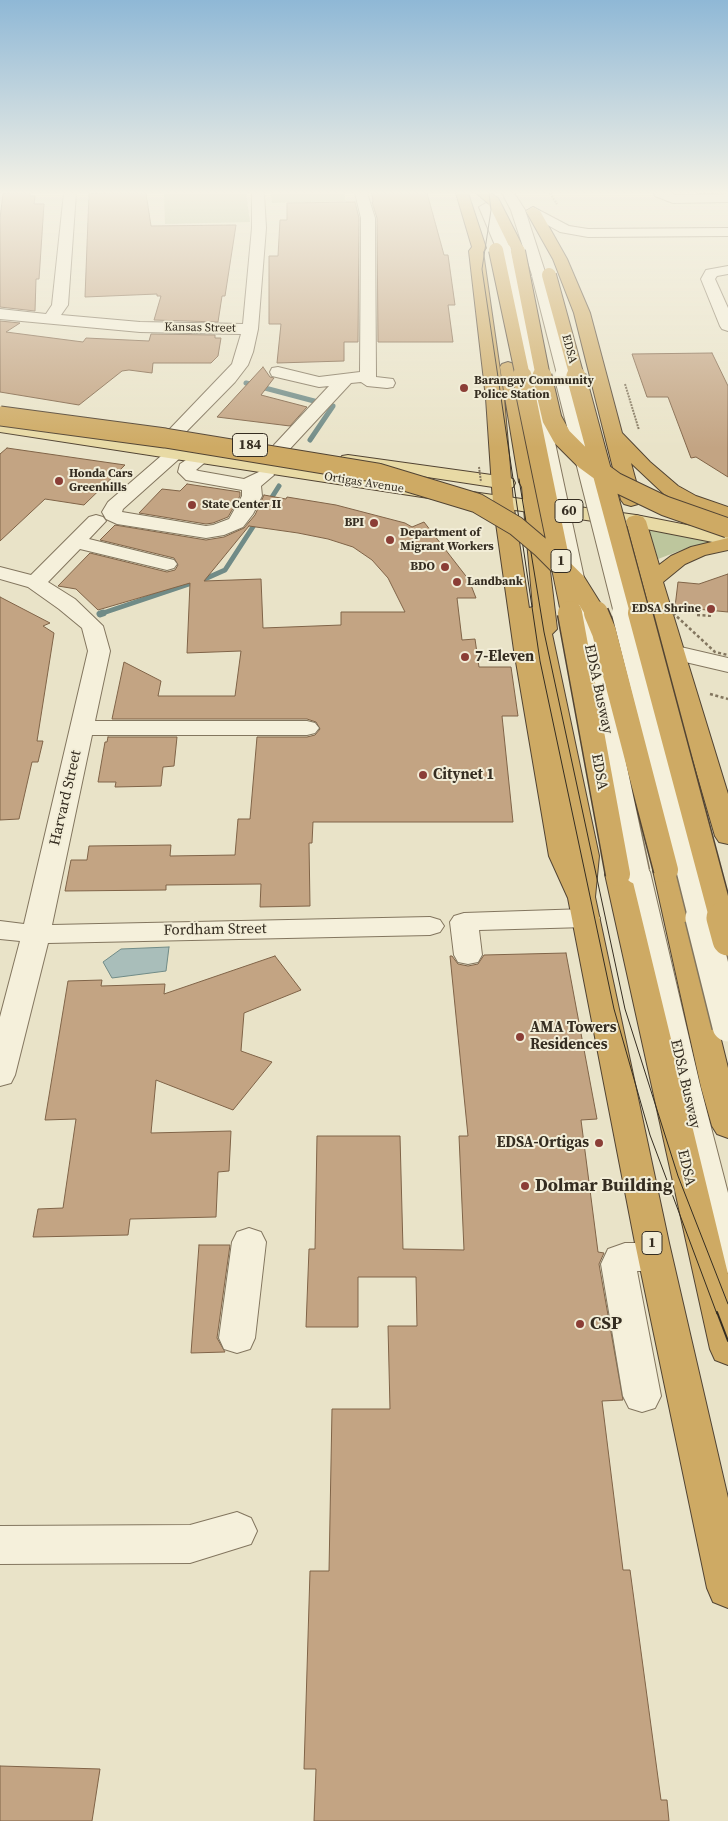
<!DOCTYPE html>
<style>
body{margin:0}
canvas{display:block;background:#e9e3c8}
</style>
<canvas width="728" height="1821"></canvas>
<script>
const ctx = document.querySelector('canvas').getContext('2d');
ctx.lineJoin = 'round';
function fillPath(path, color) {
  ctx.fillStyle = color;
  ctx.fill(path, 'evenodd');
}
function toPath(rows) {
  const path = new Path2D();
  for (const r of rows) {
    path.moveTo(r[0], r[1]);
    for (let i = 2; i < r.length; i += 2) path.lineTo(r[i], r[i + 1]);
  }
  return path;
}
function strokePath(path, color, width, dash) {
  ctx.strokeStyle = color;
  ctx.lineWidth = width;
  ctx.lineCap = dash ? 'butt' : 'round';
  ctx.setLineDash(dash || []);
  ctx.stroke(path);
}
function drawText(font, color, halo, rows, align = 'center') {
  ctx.font = font + ' "Source Serif 4",serif';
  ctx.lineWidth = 4;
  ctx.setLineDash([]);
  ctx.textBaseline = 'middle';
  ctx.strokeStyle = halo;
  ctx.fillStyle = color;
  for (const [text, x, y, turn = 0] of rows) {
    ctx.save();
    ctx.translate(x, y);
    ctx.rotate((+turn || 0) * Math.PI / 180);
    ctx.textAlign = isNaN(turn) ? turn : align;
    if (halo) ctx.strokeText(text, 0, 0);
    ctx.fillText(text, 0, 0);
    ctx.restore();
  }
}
fillPath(toPath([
 [164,193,246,193,250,222,165,224],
 [270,193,344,193,346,201,272,203],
 [649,530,709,540,711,542,687,548,658,559]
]), '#bdc69d');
const water = toPath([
 [169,947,166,971,112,978,103,962,121,949,169,947]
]);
fillPath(water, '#a9beba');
strokePath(water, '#708b87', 1);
strokePath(toPath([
 [246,383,333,406,310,440],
 [267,505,279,486],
 [100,614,207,578,225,570,258,519]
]), '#708b87', 5);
strokePath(toPath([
 [100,614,103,613]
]), '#708b87', 7);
const building = toPath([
 [30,193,30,196,35,196,34,204,44,204,39,279,36,279,35,311,0,307,0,218,3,194,30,193],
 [146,193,151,226,236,225,225,296,222,296,218,322,154,320,161,296,157,296,157,294,85,297,89,194,146,193],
 [372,193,427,193,444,255,448,255,455,305,448,305,453,342,378,342,377,218,372,202,373,202,372,193],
 [355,202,359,218,358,342,344,342,344,361,277,363,281,324,269,324,269,256,278,256,280,220,287,220,287,203,355,202],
 [0,321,20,323,6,332,83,342,86,338,149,341,151,334,215,335,215,338,221,338,218,356,211,363,153,363,152,373,129,370,122,371,79,405,0,392,0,321],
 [712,353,728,386,728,477,696,457,691,458,668,397,647,397,632,354,712,353],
 [263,367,270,377,274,378,261,395,307,407,290,426,217,417,263,367],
 [7,448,125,465,84,505,45,499,0,541,0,454,7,448],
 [187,484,240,492,240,496,228,517,213,523,206,524,139,513,162,489,180,491,187,484],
 [264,495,286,499,287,497,336,505,405,523,412,527,424,522,469,580,476,598,457,598,462,640,475,639,479,667,511,667,518,716,502,716,513,822,313,822,312,843,309,843,310,906,260,907,261,884,166,885,166,890,65,891,71,860,87,860,89,846,171,845,170,856,235,855,238,819,250,819,257,737,307,737,315,735,320,729,316,722,307,719,112,719,124,662,161,681,158,696,235,696,241,651,187,653,190,583,98,610,76,589,58,586,90,553,167,572,175,570,178,565,174,558,100,540,115,525,206,540,224,537,244,528,255,515,264,495],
 [249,526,298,533,328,539,353,547,372,560,388,578,405,612,341,612,341,625,263,628,261,579,204,581,249,526],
 [728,574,728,612,675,607,678,582,699,584,728,574],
 [0,597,50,623,43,626,54,633,37,741,43,741,38,762,32,762,19,819,0,820,0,597],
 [108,737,177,737,174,766,163,767,161,786,115,787,116,782,98,782,105,742,107,742,108,737],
 [566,953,597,1119,581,1120,598,1252,604,1253,599,1264,623,1400,602,1401,623,1570,630,1570,661,1800,667,1800,669,1821,314,1821,316,1769,304,1769,310,1571,329,1571,332,1409,390,1409,388,1326,417,1326,416,1277,358,1277,358,1327,306,1327,309,1249,315,1249,317,1136,400,1136,403,1249,464,1250,459,1136,468,1136,450,956,452,956,458,964,468,966,478,964,484,955,566,953],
 [275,956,301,990,244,1013,241,1051,272,1062,233,1110,156,1080,151,1133,231,1131,229,1171,218,1172,216,1217,130,1219,128,1235,33,1237,38,1209,63,1208,76,1119,45,1120,68,981,102,980,101,986,165,984,164,994,275,956],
 [199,1245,230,1245,217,1338,225,1352,191,1353,199,1245],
 [0,1766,100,1769,92,1821,0,1821,0,1766]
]);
fillPath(building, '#c3a483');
strokePath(building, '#806448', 1);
const minor = toPath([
 [64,193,76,193,68,305,61,315,140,322,243,324,252,228,252,193,264,193,266,228,258,329,253,352,248,365,235,382,180,438,174,439,168,438,165,434,232,364,241,334,140,332,0,319,0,309,46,314,52,305,64,193],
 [355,193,367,193,375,218,376,377,393,379,395,383,393,387,387,388,367,386,361,382,351,383,286,453,280,454,274,453,271,449,274,445,329,386,319,387,272,376,270,372,272,368,278,367,319,377,360,372,361,218,355,193],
 [502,193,514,193,525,210,546,275,544,278,534,278,532,275,511,210,502,193],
 [654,193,671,193,675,195,728,194,728,202,673,203,655,196,654,193],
 [486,203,493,207,511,250,509,253,499,253,497,250,479,207,486,203],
 [533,207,569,226,588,229,728,228,728,236,588,237,560,232,528,214,526,211,533,207],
 [728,266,728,274,717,276,715,279,728,308,728,331,722,329,720,326,701,279,706,270,728,266],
 [174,449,180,450,183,454,180,458,123,509,122,512,206,526,213,525,229,519,242,496,242,490,186,480,178,472,180,464,195,454,201,453,207,454,210,458,196,470,199,471,244,479,265,469,272,471,274,475,261,486,262,496,253,514,243,527,224,535,206,538,117,524,106,519,102,512,108,502,168,450,174,449],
 [96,515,103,517,106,521,89,539,174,560,177,564,174,568,167,570,80,549,48,582,75,599,103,626,110,651,95,721,307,721,315,723,319,728,315,733,307,735,92,735,52,925,430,917,440,920,444,926,440,932,430,935,48,943,15,1075,11,1083,0,1086,0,1017,20,941,0,939,0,921,24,924,88,651,82,628,59,609,28,587,0,579,0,567,31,575,89,517,96,515],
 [672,645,728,658,728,672,664,657,661,652,664,647,672,645],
 [637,864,646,866,650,872,700,1085,728,1193,728,1273,716,1269,711,1259,668,1085,624,872,628,866,637,864],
 [586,909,596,912,600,918,596,924,586,927,479,930,482,955,478,962,468,964,458,962,454,955,450,922,454,916,464,913,586,909],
 [249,1228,261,1232,266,1242,255,1338,250,1349,237,1353,224,1349,219,1338,232,1242,237,1232,249,1228],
 [625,1243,655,1243,667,1247,672,1257,667,1267,655,1271,637,1271,661,1396,655,1408,642,1412,629,1408,623,1396,601,1264,608,1249,625,1243],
 [237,1512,251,1518,257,1531,251,1544,190,1563,0,1564,0,1526,190,1525,237,1512]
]);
const major = toPath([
 [0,422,422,485,636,515,728,533,728,545,636,527,422,497,0,432,0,422],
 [348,455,506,477,513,479,515,483,513,487,506,489,342,464,339,460,342,456,348,455]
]);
const highway = toPath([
 [456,193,468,193,486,248,483,252,504,398,513,502,529,608,533,607,522,487,519,482,500,367,502,364,508,362,514,364,516,367,537,482,540,487,557,629,552,634,599,856,595,897,669,1243,728,1498,728,1608,713,1602,707,1588,635,1243,568,898,549,856,514,650,493,502,486,398,469,251,472,247,456,193],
 [476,193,490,193,498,198,525,251,523,254,513,254,488,203,476,193],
 [533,207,540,211,567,259,590,313,622,433,650,462,678,486,696,496,728,507,728,520,682,504,664,494,631,463,641,500,638,504,631,506,624,504,621,500,574,313,553,259,526,211,533,207],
 [636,515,643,517,646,521,659,565,671,556,691,547,728,538,728,550,705,555,685,564,663,582,728,794,728,844,719,842,715,836,660,647,626,521,629,517,636,515],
 [666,862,675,864,679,870,728,1068,728,1138,717,1134,712,1126,701,1087,653,870,657,864,666,862],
 [618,866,627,868,631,874,728,1274,728,1365,715,1360,710,1349,605,874,609,868,618,866]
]);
strokePath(minor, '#83765f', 2);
strokePath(major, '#524433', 2);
strokePath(highway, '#524433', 2);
strokePath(toPath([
 [550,193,557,204],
 [625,384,639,430]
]), '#83765f', 2, [2, 1]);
strokePath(toPath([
 [697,615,713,616],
 [710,694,728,699]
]), '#83765f', 2.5, [3, 2.5]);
fillPath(minor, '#f5f0db');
fillPath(major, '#e8daa5');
fillPath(highway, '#ceaa64');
strokePath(toPath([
 [489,193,491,210,482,269,540,661,614,1009,650,1135,717,1314],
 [519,479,544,632,625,1009,678,1176,728,1304]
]), '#352d21', 1);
strokePath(toPath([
 [717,1312,728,1341]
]), '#352d21', 2);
const minorBridgeFar3 = toPath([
 [504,250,531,377],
 [539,275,565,377]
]);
const minorBridgeFar2 = toPath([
 [531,376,582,614],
 [564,376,624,614]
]);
const minorBridgeFar1 = toPath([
 [582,613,637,872],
 [624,613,701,920]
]);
const minorBridge = toPath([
 [701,918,728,1026]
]);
const highwayBridgeFar3 = toPath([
 [496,250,523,377],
 [518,251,543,377],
 [549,275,577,377]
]);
const highwayBridgeFar2 = toPath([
 [522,376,571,614],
 [542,376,552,419,562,437,585,460,615,482,665,506,728,528],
 [576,376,640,614],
 [0,416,165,438,378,473,477,503,516,526,542,548,576,582,596,614]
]);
const highwayBridgeFar1 = toPath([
 [570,613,618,874],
 [596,613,604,632,666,870],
 [640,613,722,920]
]);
const highwayBridge = toPath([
 [722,918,728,940]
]);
strokePath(minorBridgeFar3, '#83765f', 16, []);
strokePath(minorBridgeFar2, '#83765f', 21, []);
strokePath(minorBridgeFar1, '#83765f', 27, []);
strokePath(minorBridge, '#83765f', 34, []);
strokePath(highwayBridgeFar3, '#524433', 16, []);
strokePath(highwayBridgeFar2, '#524433', 21, []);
strokePath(highwayBridgeFar1, '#524433', 27, []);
strokePath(highwayBridge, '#524433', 34, []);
strokePath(toPath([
 [479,467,481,482],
 [665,605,675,614]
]), '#83765f', 2, [2, 1]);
strokePath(toPath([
 [673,613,715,652,728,655]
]), '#83765f', 2.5, [3, 2.5]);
strokePath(minorBridgeFar3, '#f5f0db', 14);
strokePath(minorBridgeFar2, '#f5f0db', 19);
strokePath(minorBridgeFar1, '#f5f0db', 24);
strokePath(minorBridge, '#f5f0db', 31);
strokePath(highwayBridgeFar3, '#ceaa64', 14);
strokePath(highwayBridgeFar2, '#ceaa64', 19);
strokePath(highwayBridgeFar1, '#ceaa64', 24);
strokePath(highwayBridge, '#ceaa64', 31);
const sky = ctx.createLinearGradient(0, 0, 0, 448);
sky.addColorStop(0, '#8fb8d6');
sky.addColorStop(0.43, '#f5f2e6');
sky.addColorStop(1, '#f5f2e600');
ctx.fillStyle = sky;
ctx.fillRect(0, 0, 728, 448);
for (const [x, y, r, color] of [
 [464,388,5,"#8b3e36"],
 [59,481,5,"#8b3e36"],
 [192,505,5,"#8b3e36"],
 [374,523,5,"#8b3e36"],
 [390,540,5,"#8b3e36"],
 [445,567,5,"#8b3e36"],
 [457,582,5,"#8b3e36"],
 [711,609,5,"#8b3e36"],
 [465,657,5,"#8b3e36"],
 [423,775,5,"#8b3e36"],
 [520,1037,5,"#8b3e36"],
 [599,1143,5,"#8b3e36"],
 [525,1186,5,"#8b3e36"],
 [580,1324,5,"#8b3e36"]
]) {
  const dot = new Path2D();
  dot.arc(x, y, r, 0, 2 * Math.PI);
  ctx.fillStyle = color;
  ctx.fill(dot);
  strokePath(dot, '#f2edd7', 2);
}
drawText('12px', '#352d21', '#f2edd7', [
 ["Kansas Street",200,328,1],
 ["EDSA",569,349,75],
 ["Ortigas Avenue",364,483,9]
]);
drawText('bold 12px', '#352d21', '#f2edd7', [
 ["Barangay Community",474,381],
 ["Police Station",474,395],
 ["Honda Cars",69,474],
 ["Greenhills",69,488],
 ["State Center II",202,505],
 ["BPI",364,523,"right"],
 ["Department of",400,533],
 ["Migrant Workers",400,547],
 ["BDO",435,567,"right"],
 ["Landbank",467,582],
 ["EDSA Shrine",701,609,"right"]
], 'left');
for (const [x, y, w] of [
 [250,445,35],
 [569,511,28],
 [561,561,20],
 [652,1243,20]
]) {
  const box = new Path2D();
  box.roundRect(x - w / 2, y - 11.5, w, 23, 4);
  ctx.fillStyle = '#f2edd7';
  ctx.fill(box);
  strokePath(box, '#352d21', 1);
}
drawText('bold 14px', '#352d21', null, [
 ["184",250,445],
 ["60",569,511],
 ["1",561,561],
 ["1",652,1243]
]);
drawText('bold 15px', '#352d21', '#f2edd7', [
 ["7-Eleven",475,657],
 ["Citynet 1",433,775],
 ["AMA Towers",530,1028],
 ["Residences",530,1045],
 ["EDSA-Ortigas",589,1143,"right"]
], 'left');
drawText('15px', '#352d21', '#f2edd7', [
 ["EDSA Busway",598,689,78],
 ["EDSA",599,772,80],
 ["Harvard Street",66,798,-77],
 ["Fordham Street",215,930,-1],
 ["EDSA Busway",685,1084,77],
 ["EDSA",686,1168,77]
]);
drawText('bold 18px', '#352d21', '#f2edd7', [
 ["Dolmar Building",535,1186],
 ["CSP",590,1324]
], 'left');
</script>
